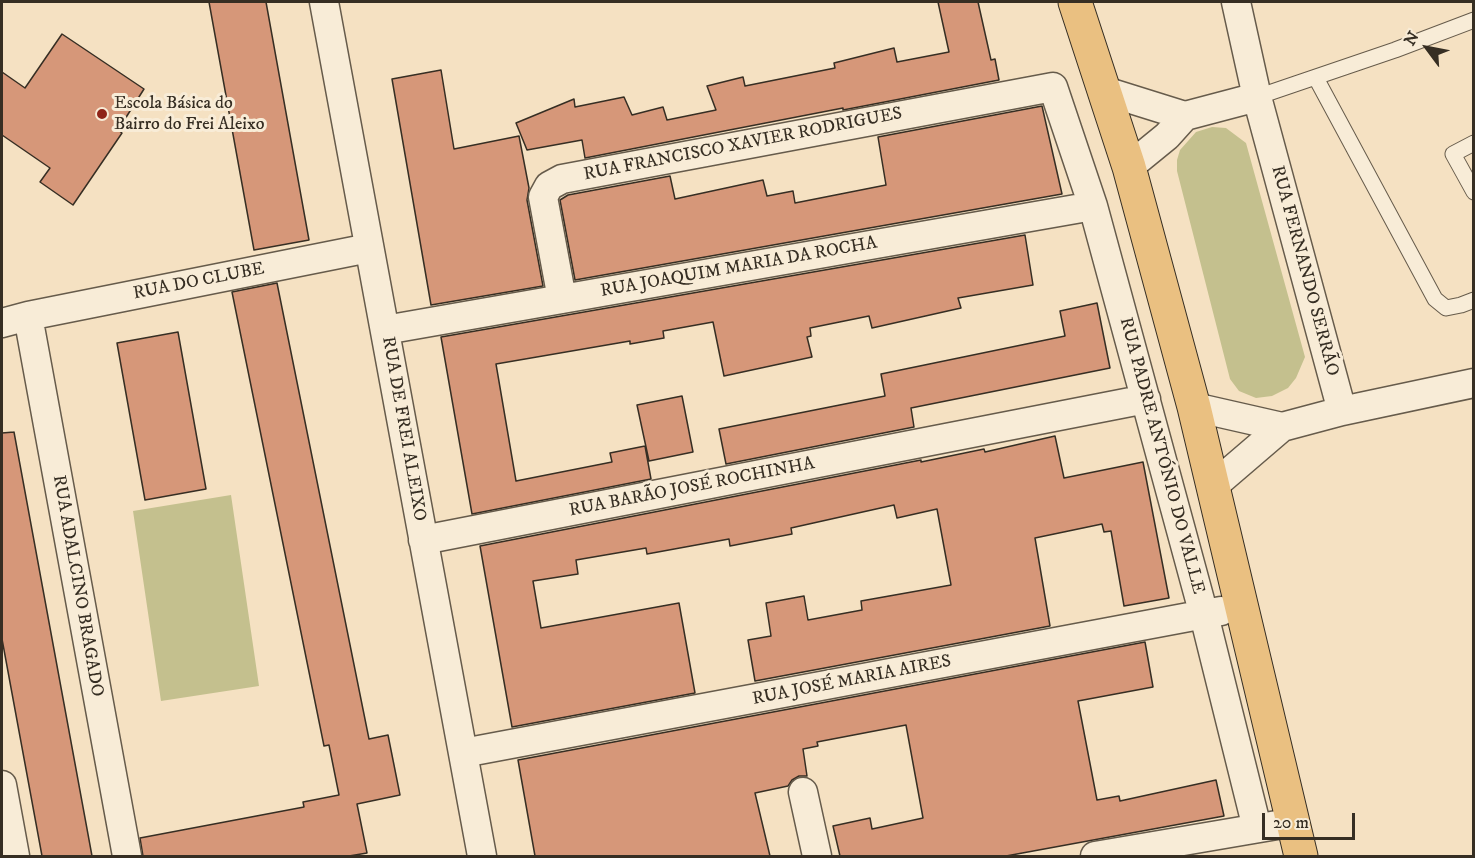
<!DOCTYPE html>
<meta charset="utf-8">
<style>
body{margin:0}
#map{position:relative;width:1475px;height:858px;overflow:hidden;background:#f5e1c2;font-family:"IM FELL DW Pica",serif}
canvas{display:block}
.frame{position:absolute;inset:0;border:3px solid #362e23;pointer-events:none}
.north{position:absolute;left:1397px;top:18px;width:60px;height:60px;-webkit-text-stroke:4px #f8ecd7;paint-order:stroke;rotate:302deg;font-size:16px;font-weight:700;line-height:24px;text-align:center;color:#362e23}
.north::after{content:'';display:block;margin:auto;width:21px;height:27px;background:#362e23;clip-path:polygon(50% 0,100% 100%,50% 72%,0 100%)}
.scale{position:absolute;left:1262px;top:813px;width:93px;height:27px;box-sizing:border-box;border:3px solid #362e23;border-top:0;padding-left:8px;font-size:18px;line-height:21px;white-space:nowrap;color:#362e23;-webkit-text-stroke:4px #f8ecd7;paint-order:stroke}
</style>
<div id="map">
<canvas width="1475" height="858"></canvas>
<div class="frame"></div>
<div class="north">N</div>
<div class="scale">20 m</div>
</div>
<script>
const ctx = document.querySelector('canvas').getContext('2d');
ctx.lineJoin = 'round';
function fillPath(path, color) {
  ctx.fillStyle = color;
  ctx.fill(path, 'evenodd');
}
function toPath(rows) {
  const path = new Path2D();
  for (const r of rows) {
    path.moveTo(r[0], r[1]);
    for (let i = 2; i < r.length; i += 2) path.lineTo(r[i], r[i + 1]);
  }
  return path;
}
function strokePath(path, color, width, dash) {
  ctx.strokeStyle = color;
  ctx.lineWidth = width;
  ctx.lineCap = dash ? 'butt' : 'round';
  ctx.setLineDash(dash || []);
  ctx.stroke(path);
}
function drawText(font, color, halo, rows, align = 'center') {
  ctx.font = font + ' "IM FELL DW Pica",serif';
  ctx.lineWidth = 6;
  ctx.setLineDash([]);
  ctx.textBaseline = 'middle';
  ctx.strokeStyle = halo;
  ctx.fillStyle = color;
  for (const [text, x, y, turn = 0] of rows) {
    ctx.save();
    ctx.translate(x, y);
    ctx.rotate((+turn || 0) * Math.PI / 180);
    ctx.textAlign = isNaN(turn) ? turn : align;
    if (halo) ctx.strokeText(text, 0, 0);
    ctx.fillText(text, 0, 0);
    ctx.restore();
  }
}
fillPath(toPath([
 [1212,127,1226,128,1246,143,1305,357,1296,378,1288,388,1272,396,1256,398,1239,391,1230,379,1177,171,1177,160,1180,150,1196,132],
 [231,495,259,686,161,701,133,511]
]), '#c4c08e');
const building = toPath([
 [209,2,266,2,309,240,254,250,209,2],
 [938,2,978,2,991,60,995,59,999,80,843,110,843,108,585,158,582,140,527,150,516,123,574,99,575,107,624,97,632,115,663,107,667,120,716,110,707,86,743,77,745,86,835,68,834,63,894,48,897,62,949,52,938,2],
 [62,34,144,89,118,130,122,133,73,205,40,182,50,168,2,135,2,72,25,88,62,34],
 [441,70,454,149,519,136,529,188,527,200,543,286,431,305,392,79,441,70],
 [1042,106,1062,194,575,280,560,200,568,195,670,176,675,199,763,180,767,196,793,191,795,203,886,185,878,137,1042,106],
 [1025,235,1033,285,958,298,961,308,872,328,869,316,810,328,811,336,807,337,812,357,724,376,713,322,663,331,664,338,630,344,630,341,496,364,516,481,612,462,610,453,645,446,651,479,472,514,441,337,1025,235],
 [277,283,369,739,388,735,400,795,357,804,367,853,349,856,143,856,140,838,304,807,303,802,339,795,329,745,324,746,232,292,277,283],
 [1097,303,1110,368,911,408,914,427,726,464,719,429,885,396,881,374,1065,336,1060,311,1097,303],
 [178,332,206,489,145,500,117,343,178,332],
 [682,396,693,452,649,461,637,405,682,396],
 [14,432,92,856,42,856,2,639,2,433,14,432],
 [1055,436,1064,478,1143,462,1169,598,1124,606,1111,531,1104,532,1102,524,1035,538,1050,626,755,681,748,640,771,636,766,603,804,596,808,620,862,610,861,601,951,585,937,509,897,518,894,505,791,528,792,534,730,546,729,539,647,554,646,548,576,560,578,574,533,581,541,628,679,603,695,693,512,727,480,546,921,460,921,462,984,449,985,452,1055,436],
 [1145,642,1153,687,1078,701,1097,800,1119,796,1120,801,1216,780,1224,816,1006,856,840,856,833,826,870,818,872,829,923,818,906,725,817,742,818,746,803,749,807,776,799,776,792,780,788,786,755,793,770,856,535,856,518,760,1145,642]
]);
fillPath(building, '#d69779');
strokePath(building, '#362e23', 1.5);
const lane = toPath([
 [1316,78,1435,299,1446,308,1461,305,1474,300],
 [1257,97,1395,50,1474,20],
 [1474,143,1453,154,1474,192]
]);
const street = toPath([
 [324,2,482,856],
 [1236,2,1257,97,1342,411],
 [1105,91,1185,116,1257,97],
 [1129,167,1167,136,1185,116],
 [562,299,543,197,549,186,562,179,1053,87,1093,206,1204,615,1257,828],
 [28,316,127,856],
 [2,323,28,316,369,248],
 [385,330,1093,206],
 [1194,407,1282,427],
 [1212,487,1282,427,1342,411,1474,383],
 [423,540,1146,399],
 [463,753,1221,611],
 [2,785,15,856],
 [803,792,817,856],
 [1095,856,1277,825]
]);
const primary = toPath([
 [1075,2,1129,167,1194,407,1301,856]
]);
strokePath(lane, '#665b4b', 17);
strokePath(street, '#665b4b', 31);
strokePath(primary, '#362e23', 35);
strokePath(lane, '#f8ecd7', 15);
strokePath(street, '#f8ecd7', 28);
strokePath(primary, '#eac081', 33);
for (const [x, y, r, color] of [
 [102,114,6,"#8f2418"]
]) {
  const dot = new Path2D();
  dot.arc(x, y, r, 0, 2 * Math.PI);
  ctx.fillStyle = color;
  ctx.fill(dot);
  strokePath(dot, '#f8ecd7', 2);
}
drawText('18px', '#362e23', '#f8ecd7', [
 ["Escola Básica do",114,104],
 ["Bairro do Frei Aleixo",114,125]
], 'left');
drawText('18px', '#362e23', '#f8ecd7', [
 ["RUA FRANCISCO XAVIER RODRIGUES",743,145,-11],
 ["RUA JOAQUIM MARIA DA ROCHA",739,268,-10],
 ["RUA FERNANDO SERRÃO",1304,271,75],
 ["RUA DO CLUBE",199,282,-11],
 ["RUA DE FREI ALEIXO",403,429,80],
 ["RUA PADRE ANTÓNIO DO VALLE",1161,456,75],
 ["RUA BARÃO JOSÉ ROCHINHA",692,488,-11],
 ["RUA ADALCINO BRAGADO",77,586,80],
 ["RUA JOSÉ MARIA AIRES",852,681,-11]
]);
</script>
